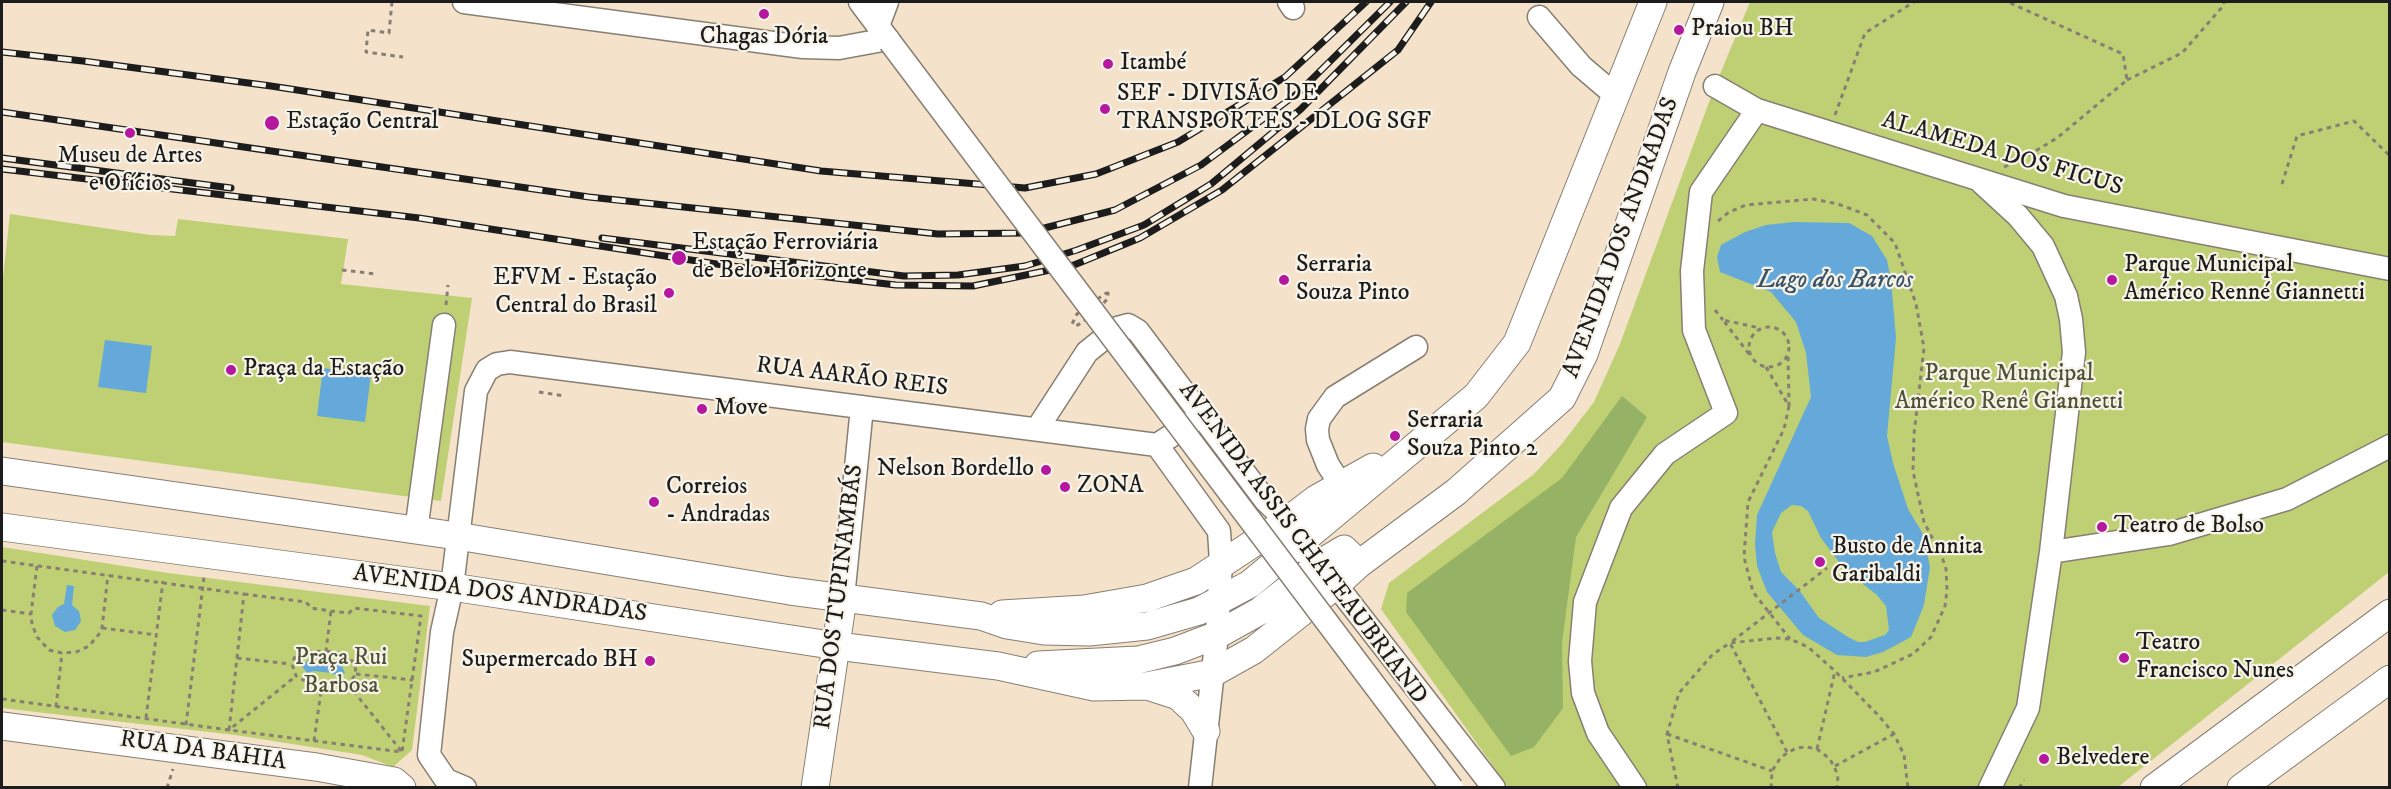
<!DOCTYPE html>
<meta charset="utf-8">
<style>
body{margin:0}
#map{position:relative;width:2391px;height:789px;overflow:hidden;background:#f4e2ca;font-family:"IM FELL DW Pica",serif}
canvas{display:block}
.frame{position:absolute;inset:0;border:3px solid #1c1c1c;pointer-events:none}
</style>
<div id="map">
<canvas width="2391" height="789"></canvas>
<div class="frame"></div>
</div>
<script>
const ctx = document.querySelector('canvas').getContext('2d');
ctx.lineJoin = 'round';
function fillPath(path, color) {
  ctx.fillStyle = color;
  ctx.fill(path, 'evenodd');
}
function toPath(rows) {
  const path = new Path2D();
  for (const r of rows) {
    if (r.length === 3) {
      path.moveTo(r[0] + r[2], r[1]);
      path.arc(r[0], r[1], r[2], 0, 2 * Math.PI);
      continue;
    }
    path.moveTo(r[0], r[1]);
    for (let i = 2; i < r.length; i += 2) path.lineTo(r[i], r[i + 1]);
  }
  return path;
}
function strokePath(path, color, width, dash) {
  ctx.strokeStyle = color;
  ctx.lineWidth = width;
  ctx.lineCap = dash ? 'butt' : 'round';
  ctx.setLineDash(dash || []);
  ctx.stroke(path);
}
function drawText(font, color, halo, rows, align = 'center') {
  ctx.font = font + ' "IM FELL DW Pica",serif';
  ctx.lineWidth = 4.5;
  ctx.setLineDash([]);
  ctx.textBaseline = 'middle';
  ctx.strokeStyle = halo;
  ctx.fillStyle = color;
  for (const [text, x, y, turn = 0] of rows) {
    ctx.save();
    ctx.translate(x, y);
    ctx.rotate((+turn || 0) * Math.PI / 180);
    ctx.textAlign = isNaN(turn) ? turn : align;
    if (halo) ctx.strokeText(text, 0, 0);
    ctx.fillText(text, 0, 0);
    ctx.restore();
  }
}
fillPath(toPath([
 [1750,2,2389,2,2389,572,2118,787,1508,787,1381,609,1389,583,1534,474,1561,445,1594,402,1620,344,1715,86],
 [10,214,150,235,175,236,178,219,348,239,341,284,472,298,441,501,2,442,2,287],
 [2,547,168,573,430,606,412,750,393,767,362,755,235,735,2,708]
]), '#bed073');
fillPath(toPath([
 [1622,396,1647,417,1576,537,1562,643,1563,708,1534,747,1511,756,1406,612,1407,593,1562,478]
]), '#96b265');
fillPath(toPath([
 [1793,222,1849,223,1872,236,1887,260,1891,280,1896,338,1887,436,1893,463,1908,509,1923,534,1930,567,1924,605,1911,637,1883,652,1866,657,1837,655,1803,635,1767,592,1757,566,1755,544,1757,515,1811,397,1806,353,1796,322,1771,292,1720,272,1717,257,1721,245,1745,232,1766,225],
 [1792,505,1801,506,1808,511,1821,538,1845,570,1877,595,1886,606,1889,630,1885,635,1865,642,1858,642,1848,637,1819,618,1799,590,1781,572,1775,553,1772,532,1781,513],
 [105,340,152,346,146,393,98,387],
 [323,368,371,374,365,422,317,416],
 [67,585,74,586,72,605,79,611,81,621,75,630,65,632,55,626,52,615,58,607,64,604],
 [308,660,316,664,332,666,341,664,345,673,340,677,331,673,314,671,307,673,302,666]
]), '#64a9da');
const minor = toPath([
 [464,2,803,47,839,48,888,39],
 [860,2,890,42],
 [1289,2,1293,8],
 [1539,17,1581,66,1615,95],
 [878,26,887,2],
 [1715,86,1757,110,2064,206,2390,269],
 [1982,183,2018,216,2043,246,2066,296,2071,319,2074,352,2051,552,2028,708,1990,788],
 [1037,429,1087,352,1117,328,1128,325,1138,331,1265,500,1287,521],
 [1157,445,1219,531,1221,562,1217,635,1200,788],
 [1341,485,1328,465,1318,440,1317,429,1319,419,1335,397,1416,347],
 [416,531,444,325],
 [1295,548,1324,561,1336,585,1494,788],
 [2051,552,2169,534,2287,499,2390,446],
 [843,598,862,407],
 [465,788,446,780,429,755,442,632,452,587,476,391,487,370,497,364,510,362,1157,445,1203,415],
 [1635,788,1598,733,1583,693,1580,661,1585,602,1621,508,1665,454,1726,413,1694,330,1692,271,1701,192,1757,110]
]);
const major = toPath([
 [2,471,457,536,790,591,981,616,1007,625,1044,631,1089,632,1147,626,1199,611,1250,584,1476,396,1517,343,1653,2],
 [2,527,452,587,837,646,998,666,1094,687,1146,686,1213,673,1254,650,1336,585,1359,564,1456,492,1562,398,1584,354,1682,72,1710,2],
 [1002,614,1084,609,1147,598,1196,581,1287,521,1316,499,1373,467],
 [1038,665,1138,660,1175,651,1217,635,1260,611,1324,561,1344,549,1359,564],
 [1147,686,1178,696,1194,711,1206,731],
 [2,726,316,767,394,781,402,788],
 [815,788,843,598],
 [2154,788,2390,613],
 [2241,788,2390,679]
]);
strokePath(minor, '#887f73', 25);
strokePath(major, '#887f73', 29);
strokePath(toPath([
 [392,2,389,33,368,30,366,52,403,57],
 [2127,80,2182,53,2224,5,2224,2],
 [1835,115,1865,33,1914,2],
 [2004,167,2022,159,2057,138,2127,80,2123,54,2008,2],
 [2282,184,2297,136,2354,121,2390,156],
 [1718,221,1729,212,1746,205,1813,199,1838,204,1867,215,1895,243,1916,304,1924,348,1914,434,1913,471,1924,522,1942,557,1946,569,1947,590,1945,606,1931,637,1913,654,1874,672,1842,678],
 [342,270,376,274],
 [1106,293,1108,293,1108,298,1096,312,1078,325,1072,324,1077,314,1106,293],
 [446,305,448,285],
 [1715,310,1723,320],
 [1769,347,20],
 [1749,354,1723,320,1760,328],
 [1766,367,1789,406,1788,354],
 [539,392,565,396],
 [1789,406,1784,429,1748,502,1744,557,1753,592,1790,639],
 [2,561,244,594],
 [37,566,31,614,32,624,37,637,49,650,62,653,76,652,89,646,100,633,102,628,108,575],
 [244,594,306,602,311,608,331,611,349,613,354,608,421,616,402,752,229,730,244,594],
 [2,610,31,614],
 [102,628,157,635],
 [326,651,343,654,350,658,355,665,356,674,348,684,339,686,305,681,296,676,292,664,295,656,302,652,326,651,331,611],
 [237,658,291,664],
 [356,674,413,680],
 [348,684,402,752],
 [2,699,229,730,296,676],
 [56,707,62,653],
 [146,718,163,581],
 [186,725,204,577],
 [1667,734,1772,771],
 [314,741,322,684],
 [1817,749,1835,671],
 [1787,752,1730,643,1827,568],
 [1835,766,1894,734],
 [167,788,173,769],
 [1678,788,1667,734,1679,693,1713,654,1730,643,1775,638,1790,639,1808,647,1835,671,1878,715,1894,734,1904,755,1908,788],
 [1771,788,1772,771,1781,757,1796,748,1806,747,1817,749,1830,759,1838,775,1837,788],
 [2019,788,2024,780]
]), '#887f73', 3, [4.5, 4.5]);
strokePath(minor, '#fff', 22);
strokePath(major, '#fff', 27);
const rail = toPath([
 [2,52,83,61,271,86,821,171,1025,188,1096,174,1178,142,1285,77,1366,2],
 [2,112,589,197,938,234,1025,233,1115,210,1201,165,1298,93,1390,2],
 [2,158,231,188],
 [2,169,419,218,723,265,896,285,973,286,1074,265,1140,238,1222,190,1398,50,1431,2],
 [602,238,904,276,958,275,1025,266,1077,250,1144,225,1211,184,1301,109,1406,2]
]);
strokePath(rail, '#1c1c1c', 7);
strokePath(rail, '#f7f3e8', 4.5, [14]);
const minorBridge = toPath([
 [890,42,1452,788]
]);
strokePath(minorBridge, '#887f73', 25, []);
strokePath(minorBridge, '#fff', 22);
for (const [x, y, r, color] of [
 [764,14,6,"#b5179e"],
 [1679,30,6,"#b5179e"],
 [1108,64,6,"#b5179e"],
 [1105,109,6,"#b5179e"],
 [272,123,8,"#b5179e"],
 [130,133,6,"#b5179e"],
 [679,258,8,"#b5179e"],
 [1284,280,6,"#b5179e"],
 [2112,280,6,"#b5179e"],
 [669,293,6,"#b5179e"],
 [231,370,6,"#b5179e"],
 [702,409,6,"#b5179e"],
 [1395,436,6,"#b5179e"],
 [1046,470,6,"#b5179e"],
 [1065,487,6,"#b5179e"],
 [654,502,6,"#b5179e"],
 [2102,527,6,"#b5179e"],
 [1820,562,6,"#b5179e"],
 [2124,658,6,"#b5179e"],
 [650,661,6,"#b5179e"],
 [2044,759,6,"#b5179e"]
]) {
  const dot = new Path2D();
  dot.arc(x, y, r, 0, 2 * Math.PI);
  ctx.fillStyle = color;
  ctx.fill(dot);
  strokePath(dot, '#f7f3e8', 2);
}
drawText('24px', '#1c1c1c', '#f7f3e8', [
 ["Praiou BH",1691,30],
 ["Chagas Dória",764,38,"center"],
 ["Itambé",1120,64],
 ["SEF - DIVISÃO DE",1117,95],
 ["TRANSPORTES - DLOG SGF",1117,123],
 ["Estação Central",286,123],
 ["Museu de Artes",130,157,"center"],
 ["e Ofícios",130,185,"center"],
 ["Estação Ferroviária",692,244],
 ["de Belo Horizonte",692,272],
 ["Serraria",1296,266],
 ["Souza Pinto",1296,294],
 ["Parque Municipal",2124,266],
 ["Américo Renné Giannetti",2124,294],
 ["EFVM - Estação",657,279,"right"],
 ["Central do Brasil",657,307,"right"],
 ["Praça da Estação",243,370],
 ["Move",714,409],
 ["Serraria",1407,422],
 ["Souza Pinto 2",1407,450],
 ["Nelson Bordello",1034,470,"right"],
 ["ZONA",1077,487],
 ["Correios",666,488],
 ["- Andradas",666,516],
 ["Teatro de Bolso",2114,527],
 ["Busto de Annita",1832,548],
 ["Garibaldi",1832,576],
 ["Teatro",2136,644],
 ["Francisco Nunes",2136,672],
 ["Supermercado BH",638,661,"right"],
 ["Belvedere",2056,759]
], 'left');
drawText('24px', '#1c1c1c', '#f7f3e8', [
 ["ALAMEDA DOS FICUS",2002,155,16],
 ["AVENIDA DOS ANDRADAS",1622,238,-70],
 ["RUA AARÃO REIS",852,378,7],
 ["AVENIDA ASSIS CHATEAUBRIAND",1302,544,53],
 ["AVENIDA DOS ANDRADAS",500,595,8],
 ["RUA DOS TUPINAMBÁS",840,597,-83],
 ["RUA DA BAHIA",203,752,8]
]);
drawText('24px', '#4d5236', '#f7f3e8', [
 ["Parque Municipal",2009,375],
 ["Américo Renê Giannetti",2009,403],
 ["Praça Rui",341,659],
 ["Barbosa",341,687]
]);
drawText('italic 26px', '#395468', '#f7f3e8', [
 ["Lago dos Barcos",1835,282]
]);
</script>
